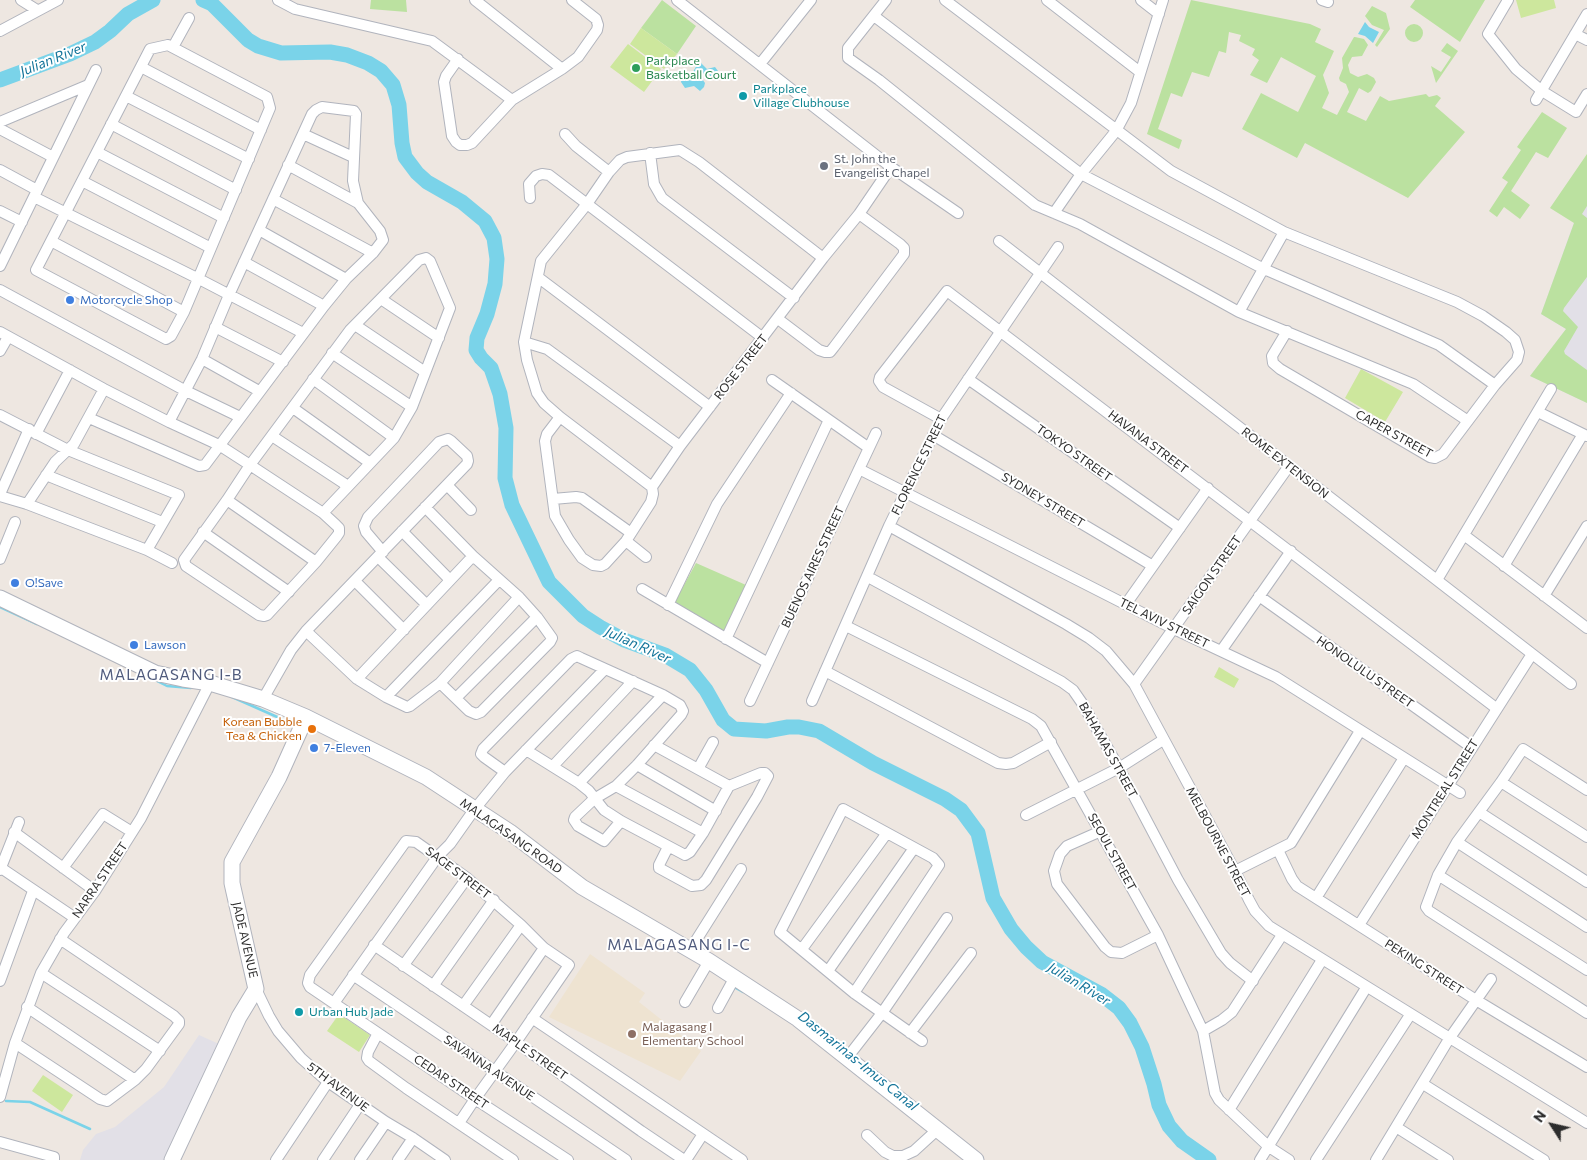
<!DOCTYPE html>
<style>
body{margin:0}
#map{position:relative;width:1587px;height:1160px;overflow:hidden;background:#eee7e1;font-family:Commissioner,sans-serif}
canvas{display:block}
.north{position:absolute;left:1527px;top:1100px;width:50px;height:50px;-webkit-text-stroke:4px #fff;paint-order:stroke;rotate:305deg;font-size:14px;font-weight:700;line-height:20px;text-align:center;color:#2d2d2d}
.north::after{content:'';display:block;margin:auto;width:18px;height:22px;background:#2d2d2d;clip-path:polygon(50% 0,100% 100%,50% 72%,0 100%)}
</style>
<div id="map">
<canvas width="1587" height="1160"></canvas>
<div class="north">N</div>
</div>
<script>
const ctx = document.querySelector('canvas').getContext('2d');
ctx.lineJoin = 'round';
function fillPath(path, color) {
  ctx.fillStyle = color;
  ctx.fill(path, 'evenodd');
}
function toPath(rows) {
  const path = new Path2D();
  for (const r of rows) {
    if (r.length === 3) {
      path.moveTo(r[0] + r[2], r[1]);
      path.arc(r[0], r[1], r[2], 0, 2 * Math.PI);
      continue;
    }
    path.moveTo(r[0], r[1]);
    for (let i = 2; i < r.length; i += 2) path.lineTo(r[i], r[i + 1]);
  }
  return path;
}
function strokePath(path, color, width, dash) {
  ctx.strokeStyle = color;
  ctx.lineWidth = width;
  ctx.lineCap = dash ? 'butt' : 'round';
  ctx.setLineDash(dash || []);
  ctx.stroke(path);
}
function drawText(font, color, halo, rows, align = 'center') {
  ctx.font = font + ' Commissioner,sans-serif';
  ctx.lineWidth = 4;
  ctx.setLineDash([]);
  ctx.textBaseline = 'middle';
  ctx.strokeStyle = halo;
  ctx.fillStyle = color;
  for (const [text, x, y, turn = 0] of rows) {
    ctx.save();
    ctx.translate(x, y);
    ctx.rotate((+turn || 0) * Math.PI / 180);
    ctx.textAlign = isNaN(turn) ? turn : align;
    if (halo) ctx.strokeText(text, 0, 0);
    ctx.fillText(text, 0, 0);
    ctx.restore();
  }
}
fillPath(toPath([
 [1587,186,1587,403,1530,376,1566,329,1541,314],
 [199,1035,219,1044,166,1160,80,1160,83,1150,96,1134,115,1127,164,1087]
]), '#e2e0e7');
fillPath(toPath([
 [590,954,645,993,639,1002,701,1051,680,1081,549,1017]
]), '#eee3d1');
fillPath(toPath([
 [371,0,406,0,407,12,370,9],
 [662,0,696,26,677,54,641,28],
 [1191,0,1310,24,1321,29,1315,42,1334,51,1323,75,1329,93,1322,108,1337,115,1349,92,1346,84,1340,81,1339,78,1343,68,1342,58,1354,37,1355,37,1364,39,1368,45,1362,56,1352,57,1348,65,1350,73,1358,77,1367,74,1374,78,1376,82,1371,91,1368,93,1359,88,1347,112,1366,121,1380,96,1389,101,1426,94,1429,97,1437,95,1441,98,1435,106,1465,132,1408,198,1305,143,1297,158,1242,129,1261,93,1298,112,1316,76,1281,57,1267,83,1250,75,1259,60,1252,55,1255,49,1239,41,1241,35,1229,32,1226,53,1219,51,1209,77,1192,72,1182,97,1171,93,1158,129,1182,140,1179,149,1147,134],
 [1415,0,1485,0,1460,42,1410,7],
 [1372,6,1386,13,1390,29,1377,47,1375,45,1384,30,1372,25,1365,16],
 [1414,33,9],
 [1447,43,1458,51,1436,83,1431,66,1441,72,1451,57,1441,51],
 [1542,112,1567,128,1548,158,1536,152,1511,191,1530,205,1520,219,1504,207,1497,217,1489,211,1508,182,1502,178,1521,150,1517,147],
 [1587,154,1587,206,1582,214,1587,218,1587,277,1564,308,1563,311,1578,327,1564,351,1565,354,1587,370,1587,403,1530,376,1566,329,1541,314,1574,223,1550,208],
 [696,563,746,585,724,632,674,603]
]), '#bbe1a0');
fillPath(toPath([
 [1516,0,1554,0,1556,8,1521,18],
 [641,28,677,54,664,69,630,44],
 [628,44,661,69,644,92,610,67],
 [1361,369,1403,392,1385,422,1345,398],
 [1219,667,1239,679,1234,688,1214,677],
 [339,1014,370,1035,359,1052,327,1031],
 [43,1075,73,1095,62,1112,32,1091]
]), '#cde79d');
fillPath(toPath([
 [1365,22,1369,27,1379,32,1373,43,1365,36,1358,34],
 [698,63,701,63,707,69,715,67,718,71,713,76,710,76,709,72,706,72,700,76,705,83,704,87,700,91,694,86,685,88,681,82,682,76,685,73,693,72]
]), '#7ad3e9');
strokePath(toPath([
 [0,607,37,624],
 [155,680,167,686,191,688],
 [232,697,293,724],
 [734,987,743,992],
 [6,1101,30,1102,90,1129]
]), '#7ad3e9', 2.5);
strokePath(toPath([
 [203,0,212,4,248,40,258,46,281,53,330,52,347,55,368,63,381,71,393,85,399,105,402,143,405,157,417,173,427,182,462,202,485,221,494,238,497,259,495,284,487,314,477,338,476,350,481,358,491,368,500,394,506,428,505,478,512,505,549,582,583,616,600,627,624,640,665,655,690,670,706,690,723,720,734,729,766,731,788,727,799,727,819,731,873,763,945,799,961,810,978,833,993,898,1011,929,1026,947,1042,962,1101,994,1119,1008,1130,1023,1142,1047,1154,1084,1159,1105,1169,1126,1182,1141,1209,1160],
 [0,80,70,54,95,42,110,31,128,14,153,0]
]), '#7ad3e9', 15);
const street = toPath([
 [21,0,37,10],
 [278,0,295,9,432,41,512,100,562,69,578,57,597,30,598,25,596,19,572,0],
 [475,0,562,69],
 [677,0,891,167,958,213],
 [886,0,848,48,848,58,879,80,1035,205,1080,224,1239,312,1413,384,1468,421],
 [945,0,1171,171,1284,232,1457,302,1483,316,1506,332,1515,340,1519,352,1517,360,1495,385,1443,454,1435,458,1430,457,1280,369,1273,363,1272,356,1287,331],
 [1047,0,1140,72],
 [1141,0,1159,14],
 [1322,0,1328,2],
 [1508,0,1488,34,1516,69,1542,91,1576,112,1587,94],
 [874,16,1081,174,1264,269,1439,345,1495,385],
 [0,31,58,0],
 [1575,34,1587,40],
 [168,45,267,97,270,108,184,312,171,336,166,339,36,270,150,49,168,45],
 [173,47,189,18],
 [458,59,446,76,444,82,452,136,456,142,460,145,467,145,472,143,512,100],
 [760,64,811,0],
 [141,67,261,130],
 [126,96,249,159],
 [1536,100,1587,14],
 [0,122,88,85],
 [111,124,236,190],
 [0,129,53,157],
 [303,134,353,157],
 [565,134,576,146,609,172],
 [97,152,224,218],
 [650,153,654,184,662,198,794,298],
 [288,165,358,203],
 [0,170,37,190],
 [82,181,211,248],
 [34,197,199,279,303,333],
 [530,198,529,184,536,176,542,174,549,175,763,338],
 [273,199,373,253],
 [0,211,22,222],
 [1054,213,1081,174,1116,131,1131,103,1163,0],
 [259,230,346,279],
 [51,241,184,312],
 [999,241,1571,684],
 [823,258,699,162,680,150,627,157,620,160,609,172,587,204,541,261,524,342,527,360,537,393,544,403,560,417,547,434,545,441,555,516,569,540,582,558,593,565,601,566,605,564,626,541,651,502,653,494,652,487,680,446,823,258,859,214,891,167],
 [244,262,324,306],
 [0,266,96,70],
 [539,278,710,407],
 [0,290,186,391,240,417],
 [381,299,439,338],
 [1239,312,1284,232],
 [778,319,819,350,825,352,830,352,834,347,904,254,904,248,900,244,859,214],
 [355,325,425,372],
 [215,327,283,362],
 [0,332,104,389,169,422,219,445,250,465,323,513,336,525,339,528,339,533,337,536,316,562,267,615,264,616,259,615,186,566,184,560,227,500,250,465,350,330,419,260,426,258,430,261,450,308,412,407,394,438,323,513],
 [524,342,547,349,680,446],
 [0,351,8,337],
 [332,353,412,407],
 [202,359,259,391],
 [313,379,394,438],
 [968,379,1180,528],
 [772,380,869,448],
 [293,408,370,463],
 [1538,412,1587,436],
 [0,415,68,450,179,495,147,550],
 [560,417,652,487],
 [89,418,199,466,205,465,324,306,346,279,373,253,383,240,380,231,358,203,353,181,356,114,354,111,322,107,316,110,312,114,229,295,202,359,169,422],
 [941,419,883,387,879,381,880,377,947,291,1496,708],
 [36,434,70,370],
 [933,435,1153,566],
 [272,436,348,486],
 [859,469,1174,629,1276,677,1460,793],
 [46,475,162,522],
 [447,485,471,510],
 [0,494,29,429],
 [0,496,27,504,147,550,172,563],
 [553,499,576,497,582,498,631,533],
 [227,500,316,562],
 [27,504,55,462,74,444,104,389],
 [425,507,473,556,519,597,537,617,552,638,550,642,481,712,476,714,469,711,440,683],
 [889,526,1066,624,1089,638,1106,651,1134,684,1235,871,1249,900,1255,911,1269,926,1587,1123],
 [402,531,450,580],
 [203,532,289,592],
 [1464,535,1587,628],
 [626,541,646,557],
 [378,557,427,605],
 [0,559,15,522],
 [1504,566,1583,434],
 [868,577,1062,682,1073,690,1082,703,1119,768,1178,880,1221,953,1230,963,1253,981],
 [1437,580,1551,389],
 [355,581,404,630],
 [642,589,768,663],
 [1259,596,1471,747],
 [1544,596,1587,526],
 [1126,604,1208,488],
 [668,605,717,504,791,393],
 [846,626,1032,719,1041,726,1158,935,1203,1031,1215,1093,1219,1100,1269,1147,1289,1160],
 [306,631,357,679,386,697,407,707,410,706,440,683,519,597],
 [726,639,829,420],
 [1221,651,1291,551],
 [825,671,998,763,1006,764,1013,763,1051,742],
 [357,679,473,556],
 [1134,684,1289,466],
 [386,697,499,580],
 [456,698,537,617],
 [263,699,291,650,306,631,467,464,468,461,467,456,451,441,448,439,439,442,368,517,364,526,366,532,383,552],
 [750,701,876,433],
 [812,701,889,526,941,419,1058,247],
 [654,745,729,786,761,773,765,773,768,776,757,797,706,880,701,885,692,886,659,868,659,865,668,847],
 [526,750,579,783,589,791,604,810,621,821,685,855,690,852,703,833,729,786],
 [637,765,716,811],
 [553,766,633,681],
 [698,769,713,742],
 [505,772,484,757,481,754,483,749,571,659,577,656,581,658,663,695,680,705,683,711,681,715,637,765,616,786,594,799,575,817,574,820,578,826,604,841,621,821],
 [1501,782,1587,837],
 [579,783,663,695],
 [616,786,703,833],
 [1587,790,1523,749,1501,782,1457,842,1438,875,1426,907,1429,911,1587,1013],
 [1479,812,1587,882],
 [1026,815,1119,768,1163,740],
 [1101,831,1067,846,1060,854,1054,871,1057,884,1105,947,1111,952,1122,953,1158,935],
 [14,832,95,891],
 [1457,842,1587,927],
 [1278,850,1292,879,1297,886,1476,1000,1587,1067],
 [1,868,75,918],
 [63,868,103,814,132,832],
 [0,870,19,822],
 [1235,871,1291,843,1360,731],
 [1438,875,1587,970],
 [1316,898,1404,758],
 [1359,925,1532,654],
 [374,945,516,1042,641,1131,684,1160],
 [802,949,887,833],
 [690,950,741,869],
 [403,966,467,878],
 [828,971,914,848],
 [41,973,160,1051],
 [353,975,626,1160],
 [0,981,33,891],
 [433,986,494,900],
 [256,989,269,1016,278,1031,301,1058,328,1082,386,1122,413,1138,445,1160],
 [854,993,939,865,933,858,843,809,780,932,854,993,922,1041],
 [685,1002,709,961],
 [334,1003,438,856,450,844,474,810,505,772,605,669],
 [463,1006,521,925],
 [27,1007,135,1080],
 [718,1008,735,977],
 [532,1018,742,1160],
 [491,1025,544,948],
 [1203,1031,1222,1020,1232,1012,1282,935],
 [378,1033,368,1052,367,1058,369,1061,406,1088,513,1160],
 [910,1033,971,953],
 [15,1043,100,1099,107,1101,135,1080,146,1069,179,1024,179,1021,174,1016,60,939],
 [847,1058,882,1013,947,918],
 [1423,1084,1544,1160],
 [0,1097,15,1043,41,973,64,933,95,891,141,818,210,683],
 [1229,1110,1322,960],
 [459,1123,475,1099,516,1042,569,965,544,948,521,925,467,878,416,842,406,841,310,975,308,983,310,987,475,1099,568,1160],
 [1396,1127,1448,1160],
 [867,1135,885,1152,893,1156,903,1156,914,1151,937,1130],
 [0,1142,54,1157,54,1160],
 [276,1160,328,1082],
 [323,1160,361,1103],
 [360,1160,386,1122],
 [398,1160,413,1138],
 [686,1160,703,1134],
 [1260,1160,1366,988],
 [1316,1160,1410,1015],
 [1376,1160,1449,1039,1491,979]
]);
const secondary = toPath([
 [0,598,155,673,183,679,210,683,263,699,306,717,426,777,510,832,582,887,709,961,798,1019,976,1160],
 [172,1160,239,1017,256,989,234,892,232,883,232,862,279,777,306,717]
]);
strokePath(street, '#b1b4bd', 12);
strokePath(secondary, '#b1b4bd', 17);
strokePath(street, '#fff', 10);
strokePath(secondary, '#fff', 15);
for (const [x, y, r, color] of [
 [636,68,5,"#2e9e5b"],
 [743,96,5,"#0f9aa8"],
 [824,166,5,"#6b7280"],
 [70,300,5,"#3f7fe0"],
 [15,583,5,"#3f7fe0"],
 [134,645,5,"#3f7fe0"],
 [312,729,5,"#e8710a"],
 [314,748,5,"#3f7fe0"],
 [299,1012,5,"#0f9aa8"],
 [632,1034,5,"#8d6e63"]
]) {
  const dot = new Path2D();
  dot.arc(x, y, r, 0, 2 * Math.PI);
  ctx.fillStyle = color;
  ctx.fill(dot);
  strokePath(dot, '#fff', 2);
}
drawText('12px', '#27864d', '#fff', [
 ["Parkplace",646,61],
 ["Basketball Court",646,75]
], 'left');
drawText('12px', '#0d838f', '#fff', [
 ["Parkplace",753,89],
 ["Village Clubhouse",753,103],
 ["Urban Hub Jade",309,1012]
], 'left');
drawText('12px', '#5b616d', '#fff', [
 ["St. John the",834,159],
 ["Evangelist Chapel",834,173]
], 'left');
drawText('12px', '#366cbe', '#fff', [
 ["Motorcycle Shop",80,300],
 ["O!Save",25,583],
 ["Lawson",144,645],
 ["7-Eleven",324,748]
], 'left');
drawText('12px', '#2d2d2d', '#fff', [
 ["ROSE STREET",741,367,-52],
 ["CAPER STREET",1394,434,29],
 ["HAVANA STREET",1148,442,37],
 ["TOKYO STREET",1074,453,35],
 ["ROME EXTENSION",1285,463,38],
 ["FLORENCE STREET",919,465,-64],
 ["SYDNEY STREET",1043,500,31],
 ["BUENOS AIRES STREET",813,567,-65],
 ["SAIGON STREET",1212,575,-55],
 ["TEL AVIV STREET",1164,623,26],
 ["HONOLULU STREET",1365,672,35],
 ["BAHAMAS STREET",1108,750,61],
 ["MONTREAL STREET",1445,789,-58],
 ["MALAGASANG ROAD",511,836,35],
 ["MELBOURNE STREET",1218,842,62],
 ["SEOUL STREET",1112,852,61],
 ["SAGE STREET",458,873,37],
 ["NARRA STREET",100,880,-56],
 ["JADE AVENUE",245,940,77],
 ["PEKING STREET",1424,967,33],
 ["MAPLE STREET",530,1052,35],
 ["SAVANNA AVENUE",489,1068,34],
 ["CEDAR STREET",451,1082,34],
 ["5TH AVENUE",338,1087,37]
]);
drawText('12px', '#c56008', '#fff', [
 ["Korean Bubble",302,722],
 ["Tea & Chicken",302,736]
], 'right');
drawText('12px', '#785e54', '#fff', [
 ["Malagasang I",642,1027],
 ["Elementary School",642,1041]
], 'left');
drawText('italic 14px', '#15759a', '#fff', [
 ["Julian River",53,59,-22],
 ["Julian River",638,645,24],
 ["Julian River",1079,984,31],
 ["Dasmarinas-Imus Canal",858,1061,39]
]);
ctx.letterSpacing = '1px';
drawText('15px', '#4f5a7c', '#fff', [
 ["MALAGASANG I-B",171,675],
 ["MALAGASANG I-C",679,945]
]);
ctx.letterSpacing = '0px';
</script>
